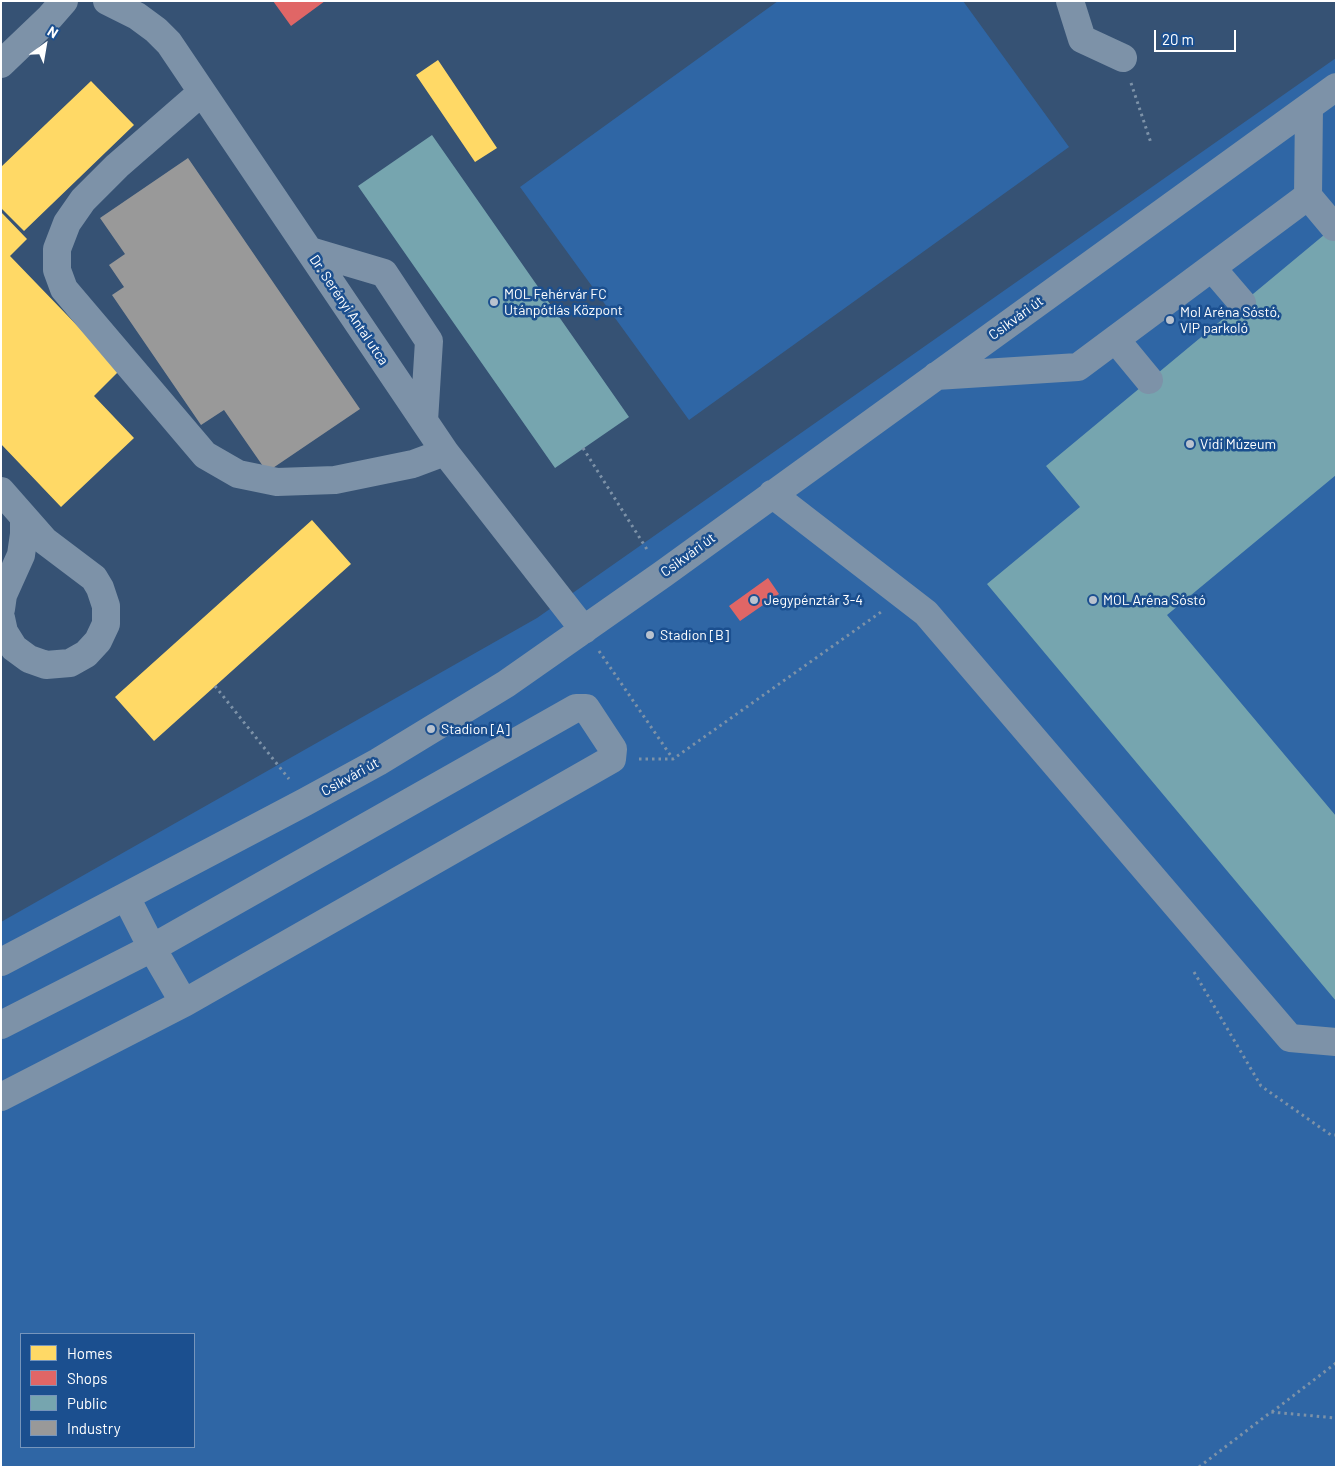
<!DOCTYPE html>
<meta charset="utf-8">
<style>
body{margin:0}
#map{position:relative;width:1337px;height:1468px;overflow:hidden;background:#365274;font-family:Barlow,sans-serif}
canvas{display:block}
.frame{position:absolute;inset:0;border:2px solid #fff;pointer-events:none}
.legend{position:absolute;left:20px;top:1333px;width:175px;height:115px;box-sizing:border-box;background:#1b4f8f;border:1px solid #7695bc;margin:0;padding:6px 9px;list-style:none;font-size:15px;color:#fff}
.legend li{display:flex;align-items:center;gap:10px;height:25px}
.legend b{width:25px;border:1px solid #7695bc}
.north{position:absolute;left:20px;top:20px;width:50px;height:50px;-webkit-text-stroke:4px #1b4f8f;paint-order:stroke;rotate:32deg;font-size:14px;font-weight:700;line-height:20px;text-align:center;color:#fff}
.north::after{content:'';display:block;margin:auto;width:18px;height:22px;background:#fff;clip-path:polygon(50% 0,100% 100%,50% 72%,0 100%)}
.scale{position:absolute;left:1154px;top:30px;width:82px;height:22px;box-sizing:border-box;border:2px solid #fff;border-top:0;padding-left:6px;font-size:15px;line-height:18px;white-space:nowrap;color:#fff;-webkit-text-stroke:4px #1b4f8f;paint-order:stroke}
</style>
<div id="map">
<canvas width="1337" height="1468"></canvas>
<div class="frame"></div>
<ul class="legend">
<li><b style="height:14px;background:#ffd966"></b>Homes</li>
<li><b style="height:14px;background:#e06666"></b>Shops</li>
<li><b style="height:14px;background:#76a5af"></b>Public</li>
<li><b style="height:14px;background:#999"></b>Industry</li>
</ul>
<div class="north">N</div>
<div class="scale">20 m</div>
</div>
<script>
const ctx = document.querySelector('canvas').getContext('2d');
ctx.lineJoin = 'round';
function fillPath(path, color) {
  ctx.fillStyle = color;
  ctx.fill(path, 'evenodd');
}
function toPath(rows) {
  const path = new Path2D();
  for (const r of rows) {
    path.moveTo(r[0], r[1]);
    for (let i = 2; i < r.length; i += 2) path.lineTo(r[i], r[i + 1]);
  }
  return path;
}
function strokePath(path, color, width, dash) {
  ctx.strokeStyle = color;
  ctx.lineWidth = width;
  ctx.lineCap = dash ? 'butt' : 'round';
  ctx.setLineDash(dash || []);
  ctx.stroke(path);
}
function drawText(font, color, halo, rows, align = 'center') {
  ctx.font = font + ' Barlow,sans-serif';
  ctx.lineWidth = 5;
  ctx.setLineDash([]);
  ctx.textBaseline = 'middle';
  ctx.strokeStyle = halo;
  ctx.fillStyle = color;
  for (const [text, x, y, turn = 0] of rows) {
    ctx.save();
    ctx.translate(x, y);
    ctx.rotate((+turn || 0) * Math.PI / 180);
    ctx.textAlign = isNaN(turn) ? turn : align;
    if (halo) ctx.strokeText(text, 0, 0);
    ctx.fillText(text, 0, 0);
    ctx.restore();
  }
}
fillPath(toPath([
 [778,1,963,1,1069,147,689,420,520,187],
 [1336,58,1336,1467,1,1467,1,922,537,618],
 [21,1334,194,1334,194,1447,21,1447]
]), '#2f66a5');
fillPath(toPath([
 [438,60,497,148,475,162,416,75],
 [91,81,134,125,24,231,1,208,1,167],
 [1,212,27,239,10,256,120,370,94,396,134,438,61,507,1,444],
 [312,520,351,564,154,741,115,697]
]), '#ffd966');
fillPath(toPath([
 [273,1,325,1,291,26],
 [768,578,779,594,740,621,729,606]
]), '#e06666');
fillPath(toPath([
 [432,135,629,417,555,468,358,186],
 [1336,225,1336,475,1167,615,1336,816,1336,1001,987,584,1080,507,1046,466]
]), '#76a5af');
fillPath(toPath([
 [188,158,360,409,267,472,224,410,201,425,112,295,124,287,109,265,125,254,100,218]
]), '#999');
strokePath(toPath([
 [1131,83,1151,143],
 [583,448,648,551],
 [599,651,673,759],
 [215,686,289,779],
 [639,759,673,759,881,612],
 [1194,972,1261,1086,1331,1135,1336,1135],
 [1272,1412,1336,1363],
 [1199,1467,1271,1412,1336,1418]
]), '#7d92a8', 3, [2.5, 4]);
strokePath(toPath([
 [107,1,137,16,156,30,169,43,445,452,584,630],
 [1070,1,1082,39,1123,58],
 [1,64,50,17,64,1],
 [202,92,117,166,83,200,67,223,57,249,57,270,64,289,205,455,238,474,277,482,335,480,413,464,445,452],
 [1308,196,1334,227],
 [310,251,384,273,429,341,424,421],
 [1212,268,1242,303],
 [1116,340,1149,380],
 [936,376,1078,367,1308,196,1309,107],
 [1,491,45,541,94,578,100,588,106,606,106,624,98,641,86,654,70,663,46,665,29,659,14,648,4,632,1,618],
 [772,494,926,613,1290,1038,1336,1042],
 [1,609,3,595,21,555,24,534,24,518],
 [126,897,152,948,184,1003],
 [1,962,305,802,378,762,506,684,663,574,1336,87],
 [1,1025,152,948,576,708,586,708,613,749,612,759,184,1003,1,1097]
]), '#7d92a8', 28);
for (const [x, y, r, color] of [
 [494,302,5,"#b9c2ce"],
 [1170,320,5,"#b9c2ce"],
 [1190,444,5,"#b9c2ce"],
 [754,600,5,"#b9c2ce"],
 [1093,600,5,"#b9c2ce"],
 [650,635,5,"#b9c2ce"],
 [431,729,5,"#b9c2ce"]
]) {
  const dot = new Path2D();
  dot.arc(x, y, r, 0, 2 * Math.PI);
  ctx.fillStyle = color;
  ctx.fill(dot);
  strokePath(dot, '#1b4f8f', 2);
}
drawText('14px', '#fff', '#1b4f8f', [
 ["MOL Fehérvár FC",504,294],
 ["Utánpótlás Központ",504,310],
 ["Mol Aréna Sóstó,",1180,312],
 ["VIP parkoló",1180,328],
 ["Vidi Múzeum",1200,444],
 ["Jegypénztár 3-4",764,600],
 ["MOL Aréna Sóstó",1103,600],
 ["Stadion [B]",660,635],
 ["Stadion [A]",441,729]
], 'left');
drawText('14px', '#fff', '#1b4f8f', [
 ["Dr. Serényi Antal utca",349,310,56],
 ["Csikvári út",1016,318,-36],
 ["Csikvári út",688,555,-36],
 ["Csikvári út",350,777,-29]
]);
</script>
